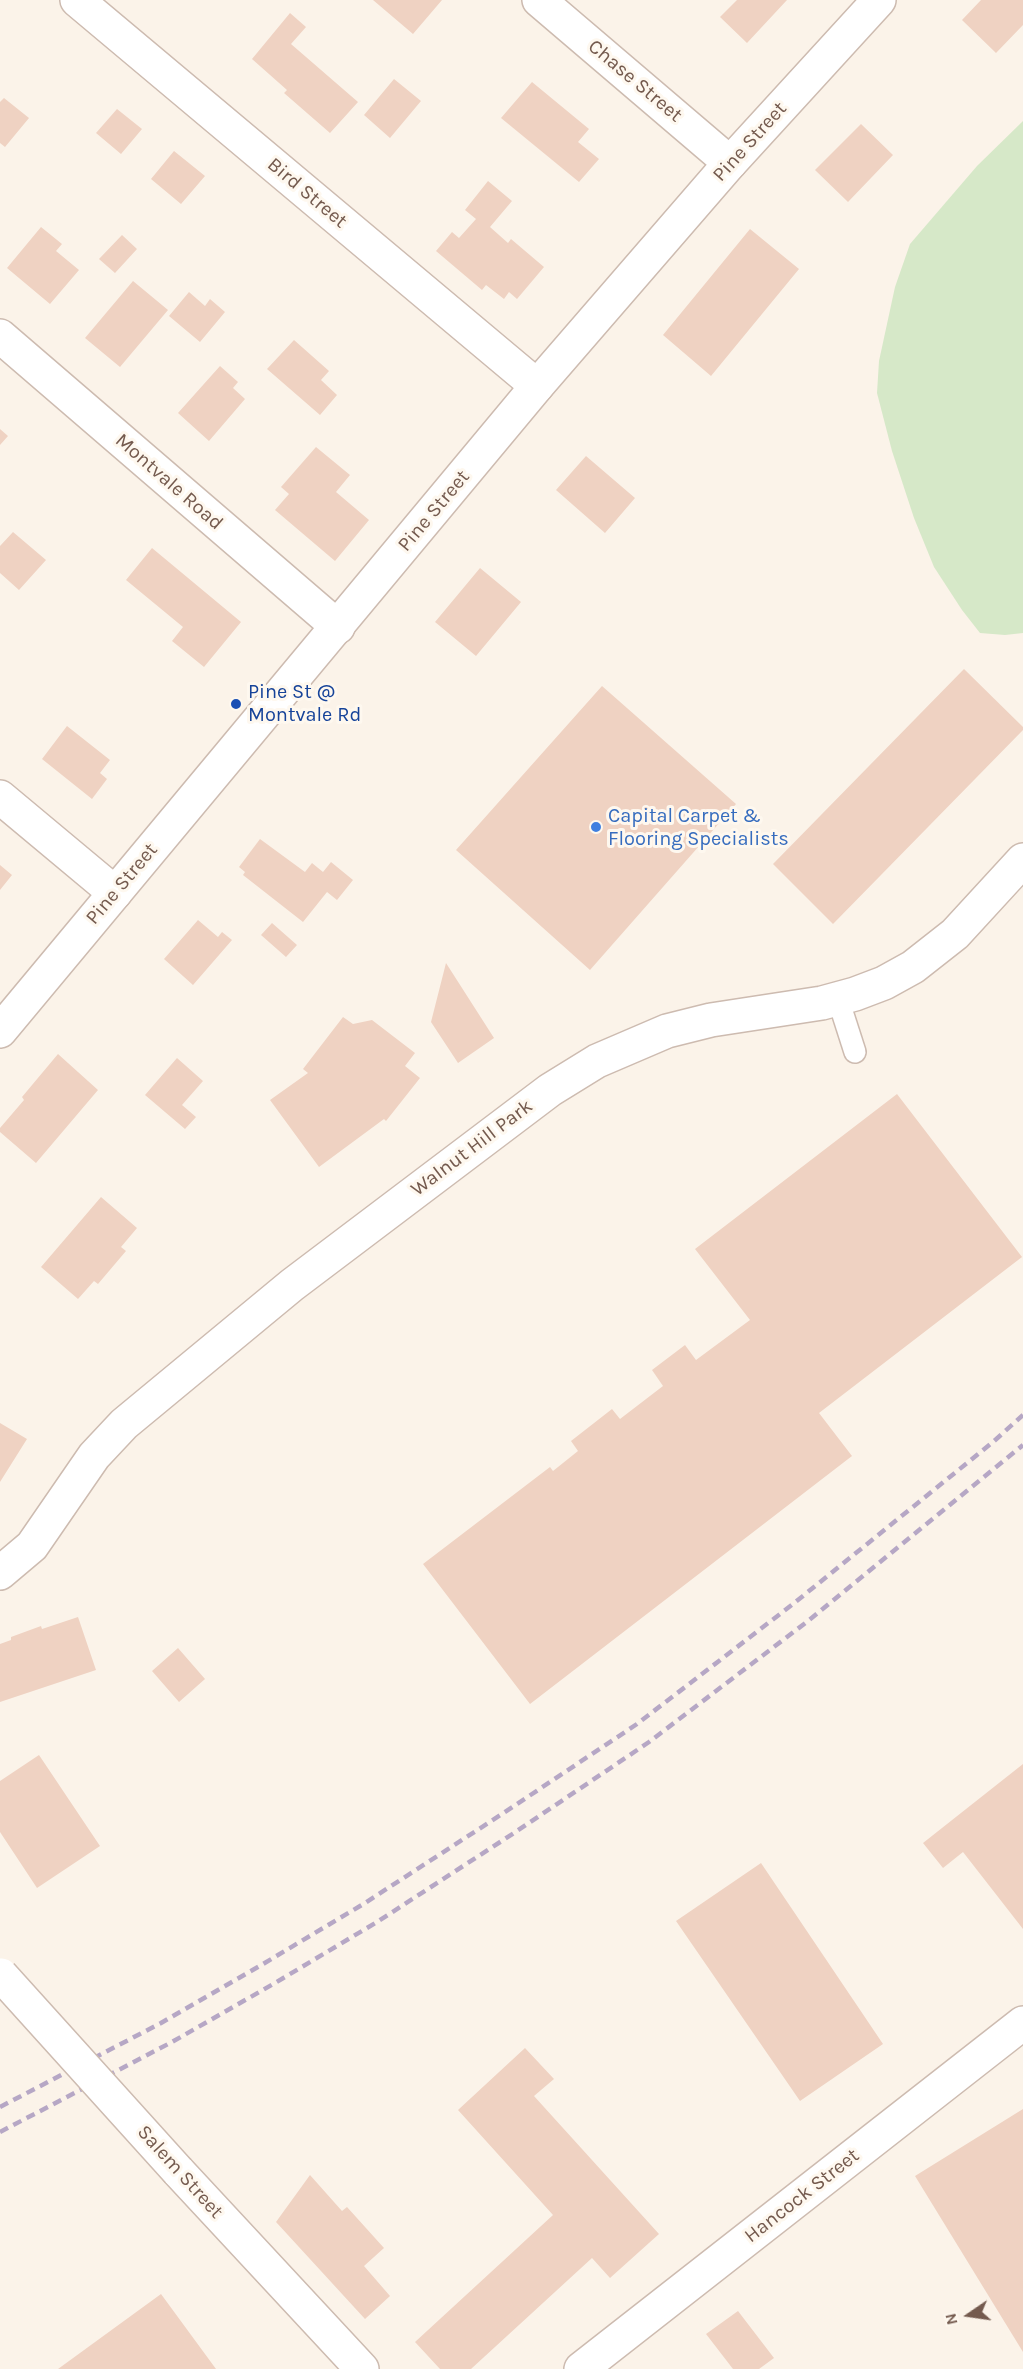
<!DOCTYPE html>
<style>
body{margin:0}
#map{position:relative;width:1023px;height:2369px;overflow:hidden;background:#fbf3e9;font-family:Karla,sans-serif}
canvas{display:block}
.north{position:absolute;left:939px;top:2285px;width:60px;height:60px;-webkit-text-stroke:4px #fef8ef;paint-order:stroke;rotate:257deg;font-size:16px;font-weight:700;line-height:24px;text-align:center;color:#745a4e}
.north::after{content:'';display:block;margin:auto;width:21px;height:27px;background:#745a4e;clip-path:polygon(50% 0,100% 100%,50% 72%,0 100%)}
</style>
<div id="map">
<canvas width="1023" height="2369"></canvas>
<div class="north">N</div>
</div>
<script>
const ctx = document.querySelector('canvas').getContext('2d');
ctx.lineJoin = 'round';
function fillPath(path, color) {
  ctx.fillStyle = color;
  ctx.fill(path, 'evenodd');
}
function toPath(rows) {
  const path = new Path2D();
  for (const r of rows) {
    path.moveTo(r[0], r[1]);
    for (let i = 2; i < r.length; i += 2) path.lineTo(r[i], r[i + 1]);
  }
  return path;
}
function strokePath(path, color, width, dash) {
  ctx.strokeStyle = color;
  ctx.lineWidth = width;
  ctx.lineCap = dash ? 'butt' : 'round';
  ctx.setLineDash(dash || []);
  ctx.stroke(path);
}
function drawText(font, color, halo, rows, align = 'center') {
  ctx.font = font + ' Karla,sans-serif';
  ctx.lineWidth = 6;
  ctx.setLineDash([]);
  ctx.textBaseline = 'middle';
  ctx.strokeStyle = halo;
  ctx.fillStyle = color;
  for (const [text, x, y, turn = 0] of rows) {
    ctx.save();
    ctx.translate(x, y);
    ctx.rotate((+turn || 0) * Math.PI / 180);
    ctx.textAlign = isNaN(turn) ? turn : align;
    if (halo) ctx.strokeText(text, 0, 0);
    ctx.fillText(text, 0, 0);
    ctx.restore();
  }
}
fillPath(toPath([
 [1023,121,1023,633,1005,635,980,633,962,610,934,567,914,518,892,451,877,393,879,361,895,287,910,244,977,166]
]), '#d6e8c8');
fillPath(toPath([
 [373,0,442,0,413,34],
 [737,0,787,0,747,43,720,17],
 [981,0,1023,0,1023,25,996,53,962,20],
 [290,13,306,27,291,44,358,102,330,133,284,93,287,90,252,59],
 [394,79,421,101,390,138,364,115],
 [532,82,589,129,578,142,599,159,579,182,501,118],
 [4,98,29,118,5,147,0,143,0,102],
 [117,109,142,129,121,154,96,133],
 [861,124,893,155,848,202,815,170],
 [174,151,205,176,181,204,151,179],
 [488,181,512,201,490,227,508,243,511,239,544,267,517,299,509,292,504,299,486,285,482,290,436,251,452,232,459,238,476,219,465,210],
 [41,227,62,244,56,251,79,270,50,304,7,268],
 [750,229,799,269,711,376,663,335],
 [122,235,137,249,115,273,99,259],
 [133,281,168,310,120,367,85,338],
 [189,292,205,306,210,299,225,312,200,342,169,316],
 [294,340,329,371,321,380,337,395,320,415,267,369],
 [220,366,238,382,233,388,245,399,209,441,178,413],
 [0,429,8,436,0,445],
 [316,447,350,475,336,492,369,520,335,561,275,510,289,494,281,487],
 [586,456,635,498,605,533,556,490],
 [13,532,46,560,19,590,0,573,0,546],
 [152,548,241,622,204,667,172,641,183,627,126,580],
 [480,568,521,602,476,656,435,622],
 [964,669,1023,727,1023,730,833,924,773,864],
 [602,686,736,804,590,970,456,850],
 [67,726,110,760,100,773,107,779,92,799,42,759],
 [260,839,305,872,312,863,323,872,331,862,353,880,337,900,327,892,303,922,243,875,245,872,239,867],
 [0,865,12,875,0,890],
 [198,920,218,937,222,932,232,940,193,985,164,959],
 [272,923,297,945,286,957,261,935],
 [446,963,494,1038,458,1063,431,1022],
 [343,1017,353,1024,372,1020,415,1053,405,1066,420,1078,386,1121,384,1119,319,1167,270,1100,308,1073,303,1069],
 [58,1054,98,1090,36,1163,0,1132,0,1128,24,1100,22,1097],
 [177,1058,203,1081,182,1105,196,1117,185,1129,145,1095],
 [897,1094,1022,1257,819,1413,852,1456,530,1704,423,1564,550,1467,553,1471,578,1451,571,1441,612,1409,620,1419,663,1386,652,1370,685,1345,696,1360,750,1320,695,1249],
 [101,1197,137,1228,121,1247,126,1251,98,1284,94,1281,78,1299,41,1267],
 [0,1423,27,1439,0,1482],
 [78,1617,96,1670,0,1702,0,1644,11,1640,11,1637,41,1626,42,1629],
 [178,1648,205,1679,179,1702,152,1671],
 [39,1755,100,1846,37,1888,0,1832,0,1781],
 [1023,1764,1023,1929,963,1852,943,1868,923,1843],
 [761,1863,883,2044,800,2101,676,1921],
 [525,2048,554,2079,534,2096,659,2234,610,2278,592,2258,471,2369,440,2369,415,2342,553,2215,458,2110],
 [1023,2109,1023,2352,915,2176],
 [310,2175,342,2211,347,2207,384,2248,364,2266,390,2296,365,2319,276,2222],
 [161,2294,216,2369,58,2369],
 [738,2311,774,2358,759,2369,733,2369,706,2334]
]), '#efd2c2');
const service = toPath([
 [838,999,855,1052]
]);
const minor = toPath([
 [77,0,537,386],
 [539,0,730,163],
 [0,336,338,627],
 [0,797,115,893],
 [0,1573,32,1546,94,1456,124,1424,292,1285,550,1090,597,1061,667,1031,711,1020,822,1003,855,994,884,983,913,967,955,934,1023,860],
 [581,2369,1023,2023]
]);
const tertiary = toPath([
 [0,1031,537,386,730,163,879,0],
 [178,2171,362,2369]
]);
strokePath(service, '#cdbbb0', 24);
strokePath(minor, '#cdbbb0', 36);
strokePath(tertiary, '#cdbbb0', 36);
strokePath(service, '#fff', 21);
strokePath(minor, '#fff', 33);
strokePath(tertiary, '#fff', 33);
strokePath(toPath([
 [0,2107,161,2023,263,1964,365,1903,502,1814,637,1724,793,1604,993,1442,1023,1415],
 [0,2132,172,2042,275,1983,377,1922,514,1833,649,1742,808,1621,1023,1445]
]), '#b6a7c5', 4.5, [9, 6]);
const tertiaryBridge = toPath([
 [1,1975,178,2171]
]);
strokePath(tertiaryBridge, '#cdbbb0', 36, []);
strokePath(tertiaryBridge, '#fff', 33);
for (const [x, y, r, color] of [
 [236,704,6,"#1a4fb4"],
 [596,827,6,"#3f7fe0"]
]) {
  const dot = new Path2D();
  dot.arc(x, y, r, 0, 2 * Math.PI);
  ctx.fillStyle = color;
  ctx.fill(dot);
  strokePath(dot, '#fef8ef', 2);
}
drawText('20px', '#745a4e', '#fef8ef', [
 ["Chase Street",635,81,40],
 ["Pine Street",750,142,-48],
 ["Bird Street",307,193,40],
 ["Montvale Road",169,482,41],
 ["Pine Street",434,511,-50],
 ["Pine Street",122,884,-50],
 ["Walnut Hill Park",472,1148,-37],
 ["Salem Street",180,2172,48],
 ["Hancock Street",802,2196,-38]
]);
drawText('20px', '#164399', '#fef8ef', [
 ["Pine St @",248,692],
 ["Montvale Rd",248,715]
], 'left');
drawText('20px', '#366cbe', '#fef8ef', [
 ["Capital Carpet &",608,816],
 ["Flooring Specialists",608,839]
], 'left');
</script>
